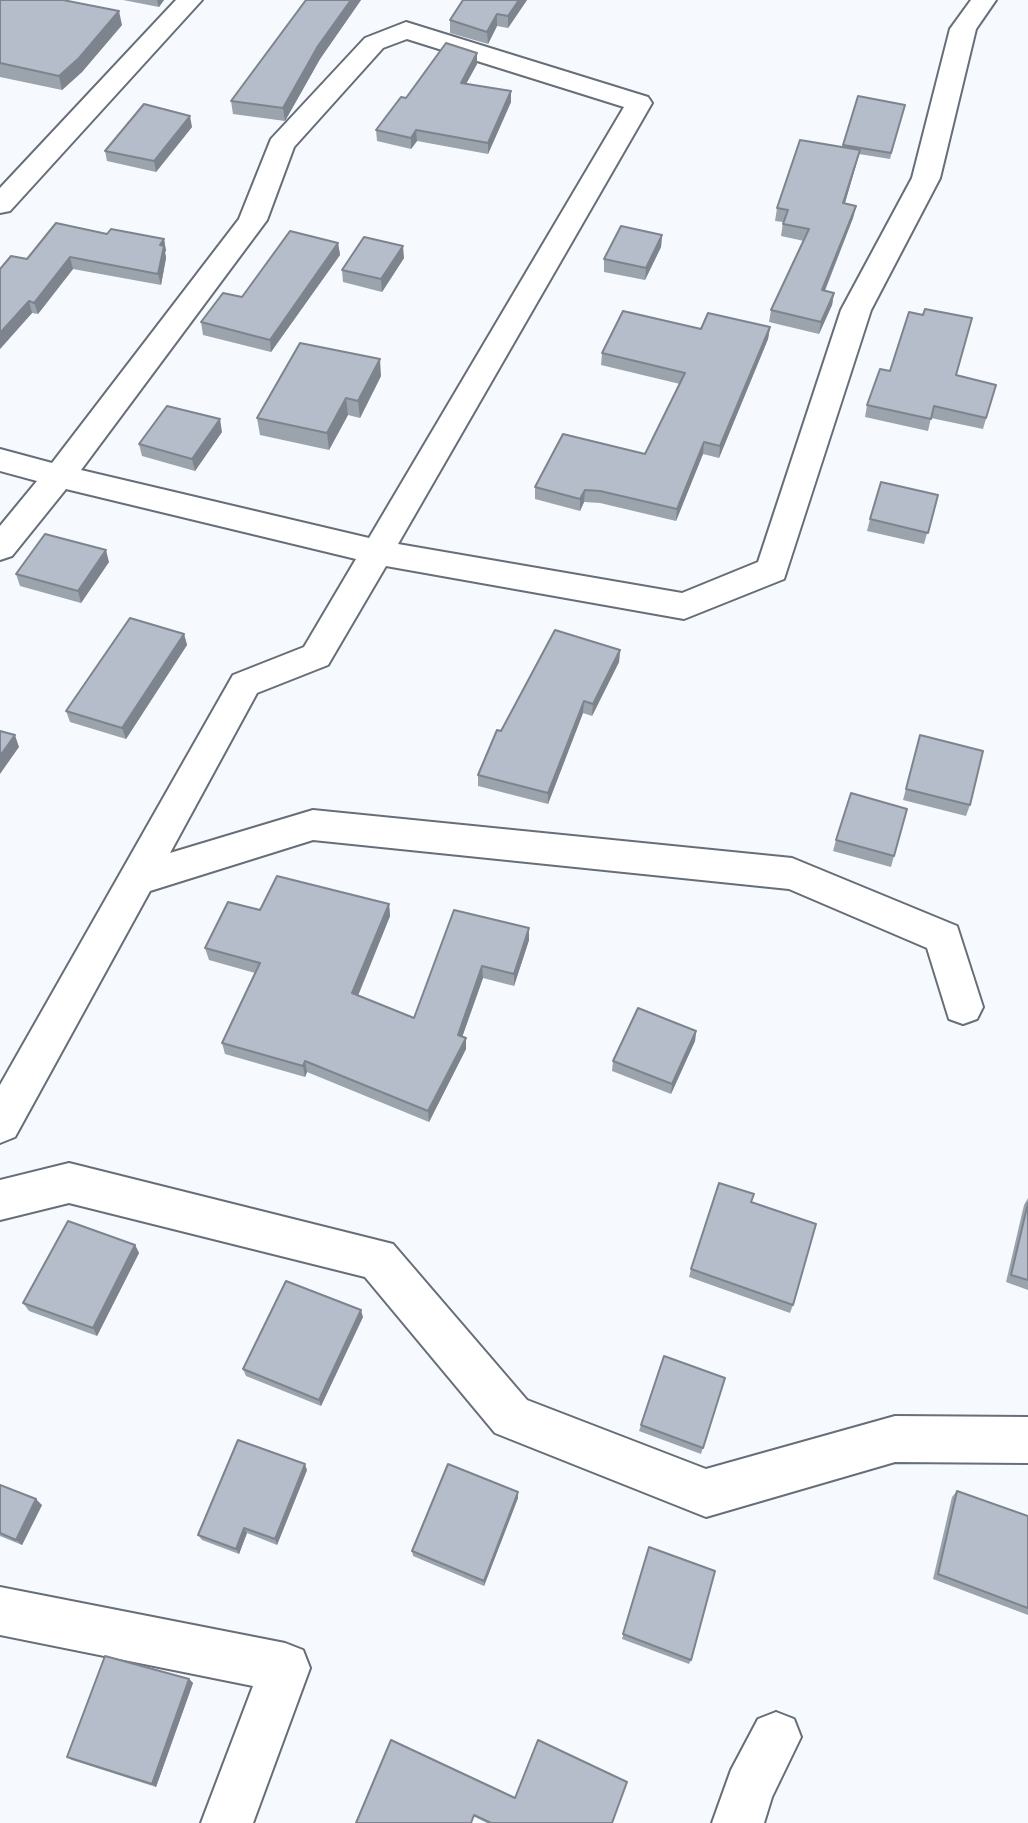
<!DOCTYPE html>
<style>
body{margin:0}
canvas{display:block;background:#f6f9fe}
</style>
<canvas width="1028" height="1823"></canvas>
<script>
const ctx = document.querySelector('canvas').getContext('2d');
ctx.lineJoin = 'round';
function toPath(rows) {
  const path = new Path2D();
  for (const r of rows) {
    path.moveTo(r[0], r[1]);
    for (let i = 2; i < r.length; i += 2) path.lineTo(r[i], r[i + 1]);
  }
  return path;
}
function strokePath(path, color, width, dash) {
  ctx.strokeStyle = color;
  ctx.lineWidth = width;
  ctx.lineCap = dash ? 'butt' : 'round';
  ctx.setLineDash(dash || []);
  ctx.stroke(path);
}
function fillPath(path, color) {
  ctx.fillStyle = color;
  ctx.fill(path, 'evenodd');
}
const minor = toPath([
 [176,0,202,0,10,211,0,213,0,188,176,0],
 [971,0,996,0,976,29,940,178,871,310,784,579,684,619,386,566,328,665,257,693,170,853,313,810,792,858,957,926,983,1007,977,1019,963,1024,949,1019,927,948,789,889,313,840,150,891,15,1137,0,1143,0,1085,233,675,304,647,356,559,66,489,12,556,0,560,0,526,37,481,0,471,0,449,52,463,239,219,271,139,365,38,406,22,648,97,652,103,398,544,682,593,758,562,841,310,912,178,950,29,971,0],
 [407,39,624,107,369,538,81,470,267,220,294,147,383,48,407,39],
 [69,1163,393,1244,527,1400,706,1469,895,1416,1028,1417,1028,1463,895,1462,706,1517,495,1433,365,1277,69,1203,0,1220,0,1180,69,1163],
 [0,1587,285,1643,303,1650,310,1668,253,1823,201,1823,253,1686,0,1635,0,1587],
 [776,1712,794,1719,801,1737,772,1797,764,1823,712,1823,731,1770,758,1719,776,1712]
]);
strokePath(minor, '#666e78', 4);
fillPath(minor, '#fff');
fillPath(toPath([
 [0,0,122,25,82,72,62,90,0,77],
 [123,0,164,0,159,7],
 [306,0,361,0,320,59,285,121,233,114,231,101],
 [463,0,527,0,508,28,497,26,488,44,450,33,450,20],
 [477,53,477,64,466,84,511,102,488,154,417,141,411,149,377,141,376,130,406,98],
 [858,96,905,105,890,159,859,154,845,203,856,206,853,218,825,291,834,293,832,305,819,334,769,322,771,310,804,241,781,236,783,222,775,221,777,208,842,147],
 [192,127,156,172,107,161,105,151],
 [107,234,164,239,166,251,165,252,166,258,161,285,73,269,38,314,32,313,0,349,27,259],
 [662,235,661,247,645,280,604,272,604,259],
 [338,243,340,255,271,352,203,335,201,322,242,297],
 [404,258,382,292,343,282,342,270],
 [770,327,768,339,719,458,703,454,676,521,600,503,584,502,580,511,535,499,535,487,645,454,680,384,601,365,602,353,701,329],
 [890,371,956,375,996,385,983,429,931,418,928,431,865,417,867,405],
 [381,376,360,418,348,415,329,450,260,435,257,418],
 [222,432,195,471,142,456,139,444],
 [938,495,924,544,867,531,870,519],
 [109,562,81,603,20,586,16,574],
 [184,634,187,645,126,739,70,722,66,711],
 [620,650,619,662,592,716,583,713,548,804,478,786,478,775,501,731],
 [920,735,970,805,966,816,903,800],
 [836,840,894,856,891,867,833,851],
 [389,904,390,916,358,996,414,1018,529,928,529,940,514,986,483,978,462,1037,466,1038,466,1049,429,1122,307,1072,305,1077,225,1054,222,1043,255,973,209,960,205,948,260,910],
 [696,1031,695,1041,671,1094,612,1071,613,1061],
 [1028,1198,1028,1290,1006,1282,1024,1205],
 [135,1245,139,1253,97,1336,29,1311,23,1303],
 [691,1269,793,1305,790,1313,689,1277],
 [363,1317,321,1406,246,1376,243,1369],
 [725,1378,701,1454,639,1431,641,1425],
 [307,1470,277,1545,247,1533,239,1554,202,1540,198,1535],
 [0,1485,42,1505,22,1545,0,1536],
 [957,1491,1028,1516,1028,1615,933,1579,952,1497],
 [518,1498,484,1586,413,1556,412,1551],
 [649,1547,691,1660,689,1664,622,1639],
 [189,1679,193,1683,156,1787,72,1760,67,1757],
 [515,1798,612,1823,487,1823,475,1817,356,1823]
]), '#9ba3ad');
fillPath(toPath([
 [157,0,164,0,159,7],
 [351,0,361,0,320,59,285,121,283,108,318,46],
 [519,0,527,0,508,28,508,16],
 [119,11,122,25,82,72,62,90,59,76],
 [497,14,497,26,488,44,487,32],
 [477,53,477,64,461,93,461,83],
 [511,91,511,102,488,154,488,143],
 [190,116,192,127,156,172,154,161],
 [416,130,417,141,411,149,411,138],
 [860,150,857,162,841,216,843,203],
 [856,206,853,218,820,302,822,290],
 [662,235,661,247,645,280,646,268],
 [164,239,166,251,165,252,166,258,161,285,158,274,160,245],
 [338,243,340,255,271,352,270,340],
 [403,246,404,258,382,292,381,279],
 [70,257,73,269,38,314,34,303],
 [834,293,832,305,819,334,821,322],
 [29,301,32,313,0,349,0,333],
 [770,327,768,339,719,458,720,446],
 [380,359,381,376,360,418,358,401],
 [346,398,348,415,329,450,327,433],
 [220,419,222,432,195,471,192,459],
 [704,442,703,454,676,521,677,509],
 [585,490,584,502,580,511,580,499],
 [106,550,109,562,81,603,78,591],
 [184,634,187,645,126,739,122,728],
 [620,650,619,662,592,716,593,704],
 [584,701,583,713,548,804,548,793],
 [15,735,19,747,0,774,0,756],
 [389,904,390,916,354,1005,352,993],
 [529,928,529,940,514,986,514,974],
 [482,966,483,978,459,1046,458,1035],
 [696,1031,695,1041,671,1094,672,1084],
 [466,1038,466,1049,429,1122,428,1111],
 [305,1061,307,1072,305,1077,303,1066],
 [135,1245,139,1253,97,1336,93,1328],
 [361,1310,363,1317,321,1406,319,1400],
 [305,1464,307,1470,277,1545,275,1539],
 [518,1492,518,1498,484,1586,484,1581],
 [36,1499,42,1505,22,1545,16,1540],
 [244,1528,247,1533,239,1554,236,1549],
 [189,1679,193,1683,156,1787,152,1784]
]), '#7e848d');
const building = toPath([
 [0,0,63,0,119,11,79,58,59,76,0,63,0,0],
 [306,0,351,0,318,46,283,108,231,101,306,0],
 [463,0,519,0,508,16,497,14,487,32,450,20,463,0],
 [446,43,477,53,461,83,511,91,488,143,416,130,411,138,376,130,401,97,406,98,446,43],
 [858,96,905,105,891,153,843,145,858,96],
 [144,104,190,116,154,161,105,151,144,104],
 [800,140,860,150,843,203,856,206,822,290,834,293,821,322,771,310,809,229,783,224,788,210,777,208,800,140],
 [56,223,107,234,111,229,164,239,160,245,164,246,158,274,70,257,34,303,29,301,0,333,0,269,11,256,27,259,56,223],
 [621,226,662,235,646,268,604,259,621,226],
 [290,231,338,243,270,340,201,322,223,293,242,297,290,231],
 [364,237,403,246,381,279,342,270,364,237],
 [925,309,972,318,956,375,996,385,986,418,934,406,931,419,867,405,880,369,890,371,909,312,923,315,925,309],
 [623,311,701,329,708,313,770,327,720,446,704,442,677,509,600,491,585,490,580,499,535,487,563,434,645,454,685,373,602,353,623,311],
 [300,343,380,359,358,401,346,398,327,433,257,418,300,343],
 [167,406,220,419,192,459,139,444,167,406],
 [881,482,938,495,928,533,870,519,881,482],
 [45,534,106,550,78,591,16,574,45,534],
 [130,618,184,634,122,728,66,711,130,618],
 [555,630,620,650,593,704,584,701,548,793,478,775,497,730,501,731,555,630],
 [0,731,15,735,0,756,0,731],
 [920,735,983,751,970,805,906,789,920,735],
 [851,793,907,809,894,856,836,840,851,793],
 [277,876,389,904,352,993,414,1018,454,910,529,928,514,974,482,966,458,1035,466,1038,428,1111,305,1061,303,1066,222,1043,260,963,205,948,228,902,260,910,277,876],
 [638,1008,696,1031,672,1084,613,1061,638,1008],
 [719,1183,754,1194,751,1202,816,1224,793,1305,691,1269,719,1183],
 [1028,1203,1028,1280,1011,1275,1028,1203],
 [68,1221,135,1245,93,1328,23,1303,68,1221],
 [286,1281,361,1310,319,1400,243,1369,286,1281],
 [664,1356,725,1378,703,1448,641,1425,664,1356],
 [238,1440,305,1464,275,1539,244,1528,236,1549,198,1535,238,1440],
 [448,1464,518,1492,484,1581,412,1551,448,1464],
 [0,1485,36,1499,16,1540,0,1533,0,1485],
 [957,1491,1028,1516,1028,1608,938,1574,957,1491],
 [649,1547,715,1571,691,1660,623,1634,649,1547],
 [105,1656,189,1679,152,1784,67,1757,105,1656],
 [391,1740,515,1798,538,1740,627,1782,612,1823,491,1823,474,1815,471,1823,356,1823,391,1740]
]);
fillPath(building, '#b4bdc9');
strokePath(building, '#7e848d', 2);
</script>
